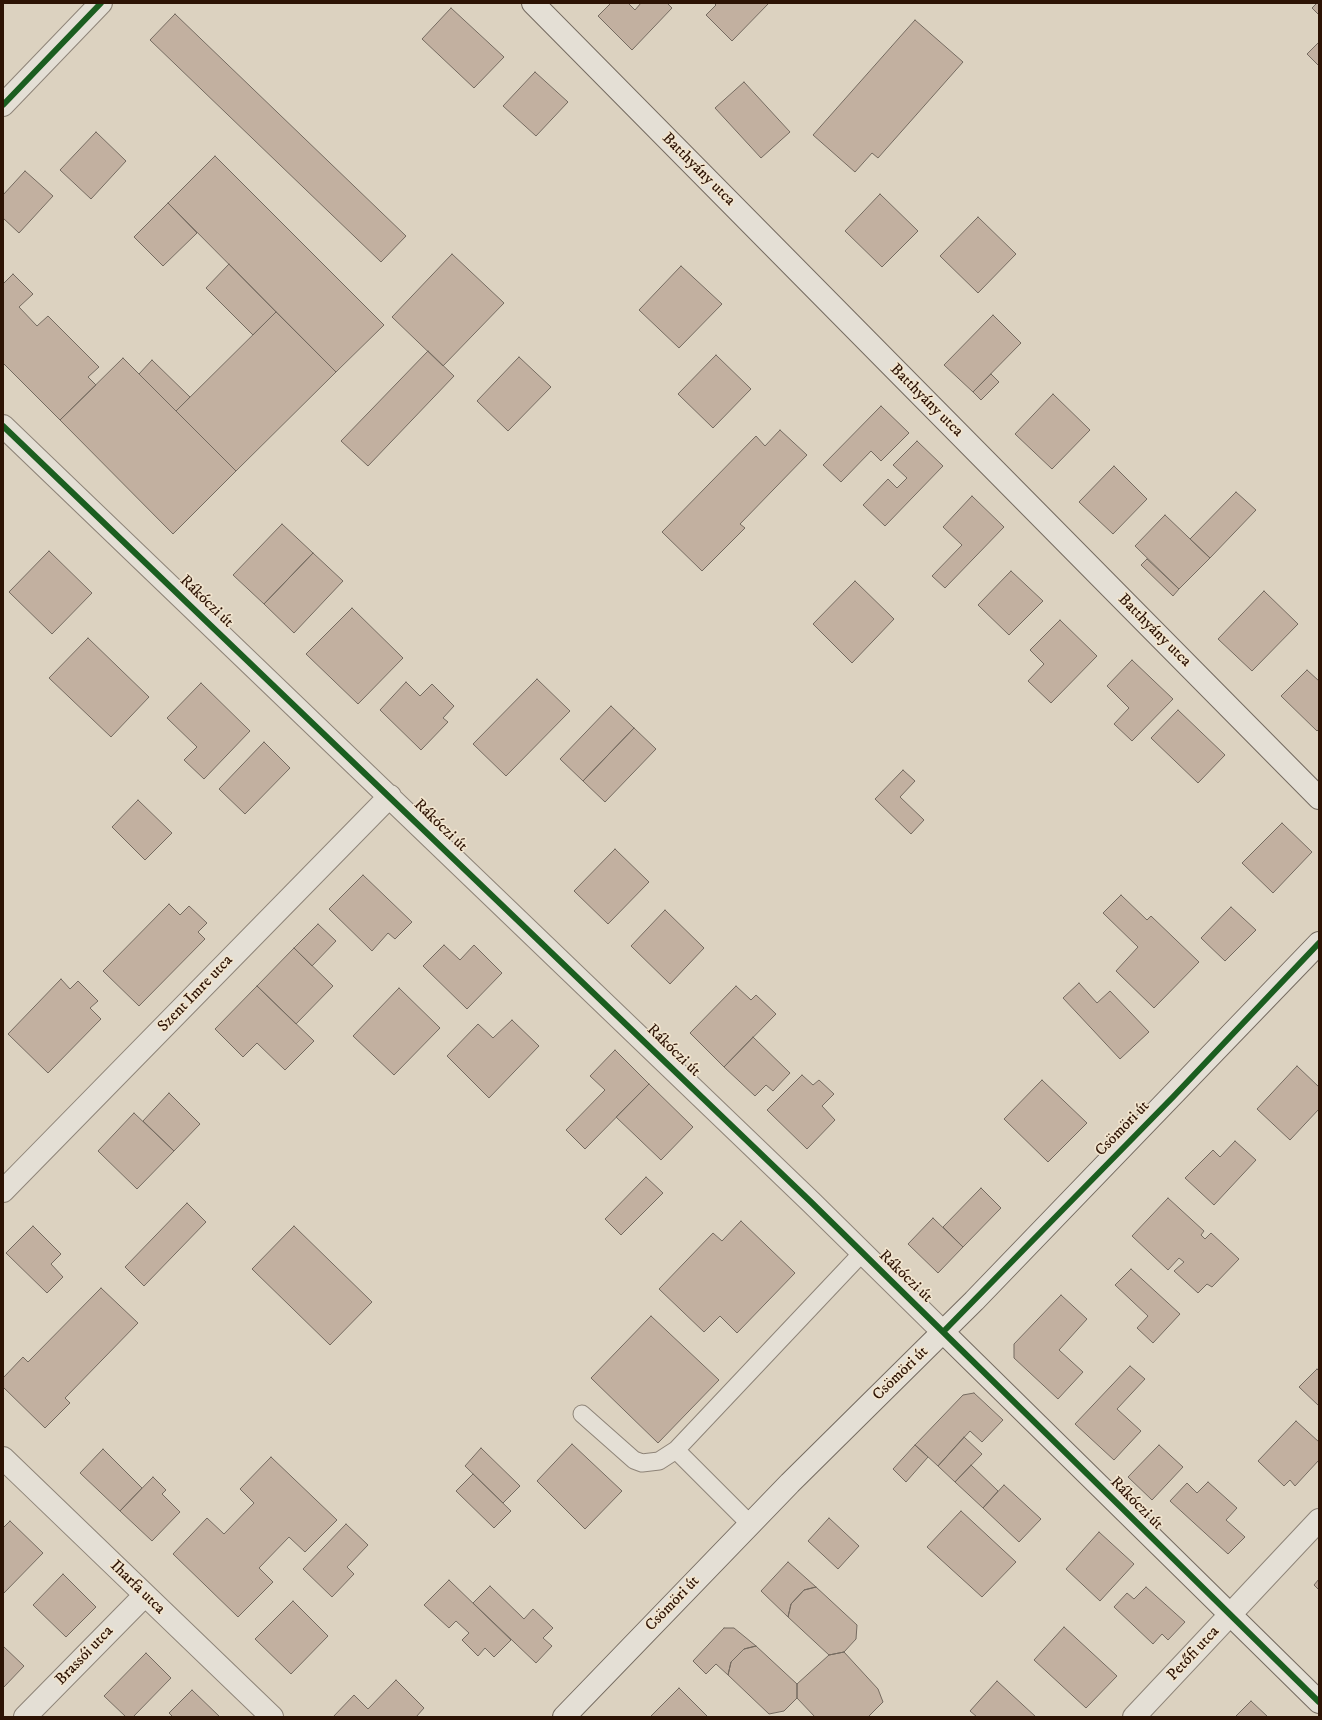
<!DOCTYPE html>
<meta charset="utf-8">
<style>
body{margin:0}
#map{position:relative;width:1322px;height:1720px;overflow:hidden;background:#dcd2c0;font-family:"IM FELL DW Pica",serif}
canvas{display:block}
.frame{position:absolute;inset:0;border:4px solid #2d1304;pointer-events:none}
</style>
<div id="map">
<canvas width="1322" height="1720"></canvas>
<div class="frame"></div>
</div>
<script>
const ctx = document.querySelector('canvas').getContext('2d');
ctx.lineJoin = 'round';
function fillPath(path, color) {
  ctx.fillStyle = color;
  ctx.fill(path, 'evenodd');
}
function toPath(rows) {
  const path = new Path2D();
  for (const r of rows) {
    path.moveTo(r[0], r[1]);
    for (let i = 2; i < r.length; i += 2) path.lineTo(r[i], r[i + 1]);
  }
  return path;
}
function strokePath(path, color, width, dash) {
  ctx.strokeStyle = color;
  ctx.lineWidth = width;
  ctx.lineCap = dash ? 'butt' : 'round';
  ctx.setLineDash(dash || []);
  ctx.stroke(path);
}
function drawText(font, color, halo, rows, align = 'center') {
  ctx.font = font + ' "IM FELL DW Pica",serif';
  ctx.lineWidth = 3.5;
  ctx.setLineDash([]);
  ctx.textBaseline = 'middle';
  ctx.strokeStyle = halo;
  ctx.fillStyle = color;
  for (const [text, x, y, turn = 0] of rows) {
    ctx.save();
    ctx.translate(x, y);
    ctx.rotate((+turn || 0) * Math.PI / 180);
    ctx.textAlign = isNaN(turn) ? turn : align;
    if (halo) ctx.strokeText(text, 0, 0);
    ctx.fillText(text, 0, 0);
    ctx.restore();
  }
}
const building = toPath([
 [611,3,628,3,635,10,641,3,667,3,672,8,632,50,598,16,611,3],
 [714,3,769,3,732,41,706,15,716,5,714,3],
 [1317,3,1319,3,1319,15,1312,8,1317,3],
 [451,8,504,57,474,88,422,39,451,8],
 [175,14,406,236,381,262,150,40,175,14],
 [915,20,963,62,878,158,872,153,855,172,813,135,915,20],
 [1319,42,1319,66,1307,54,1319,42],
 [535,72,568,102,536,136,503,106,535,72],
 [744,82,790,132,761,158,715,108,744,82],
 [96,132,126,161,91,199,60,170,96,132],
 [215,156,384,325,336,372,168,203,215,156],
 [25,171,53,196,19,233,3,218,3,195,25,171],
 [880,194,918,231,882,267,845,231,880,194],
 [168,203,197,233,163,266,134,237,168,203],
 [978,217,1016,254,978,293,940,256,978,217],
 [452,254,504,303,443,366,392,317,452,254],
 [229,264,276,312,253,335,206,288,229,264],
 [681,266,722,304,679,348,639,310,681,266],
 [13,274,33,294,19,307,37,326,48,316,99,367,88,377,96,385,60,420,3,363,3,284,13,274],
 [276,312,336,372,236,471,176,411,276,312],
 [993,315,1021,343,973,392,944,365,993,315],
 [428,351,454,376,368,466,341,441,428,351],
 [716,355,751,389,713,428,678,394,716,355],
 [519,357,551,387,508,431,477,401,519,357],
 [123,358,236,471,173,534,60,420,123,358],
 [152,360,190,397,176,411,139,374,152,360],
 [991,374,999,382,981,400,973,392,991,374],
 [1053,394,1090,430,1052,469,1015,434,1053,394],
 [881,406,909,433,881,461,871,451,841,482,823,465,881,406],
 [780,430,807,455,740,524,745,528,702,571,662,532,756,436,765,446,780,430],
 [917,441,943,466,885,526,863,505,888,479,897,488,907,478,893,465,917,441],
 [1114,466,1147,499,1113,534,1079,502,1114,466],
 [1236,492,1256,510,1210,558,1190,539,1236,492],
 [972,496,1004,527,945,588,932,576,962,545,943,527,972,496],
 [1165,515,1210,558,1179,589,1135,546,1165,515],
 [282,524,313,553,264,604,233,575,282,524],
 [49,551,92,593,52,634,9,592,49,551],
 [313,553,343,581,294,633,264,604,313,553],
 [1147,559,1179,589,1173,596,1141,565,1147,559],
 [1011,571,1043,601,1009,635,978,605,1011,571],
 [855,581,894,619,852,663,813,624,855,581],
 [1264,591,1298,624,1252,671,1218,639,1264,591],
 [352,608,403,658,358,704,306,654,352,608],
 [1060,620,1097,656,1051,703,1028,681,1044,664,1030,650,1060,620],
 [88,638,149,697,111,737,49,678,88,638],
 [1132,660,1173,699,1132,741,1114,724,1129,708,1107,686,1132,660],
 [1307,670,1319,681,1319,729,1317,731,1281,696,1307,670],
 [537,679,570,711,506,776,473,744,537,679],
 [406,682,420,696,432,684,454,706,443,718,448,722,421,750,380,710,406,682],
 [201,683,250,731,204,779,184,760,197,747,167,718,201,683],
 [611,706,634,728,583,781,560,759,611,706],
 [1178,710,1225,755,1198,783,1151,738,1178,710],
 [634,728,656,749,605,802,583,781,634,728],
 [264,742,290,768,245,814,219,789,264,742],
 [903,770,915,781,900,797,924,820,911,834,875,799,903,770],
 [138,800,172,833,145,860,112,827,138,800],
 [1282,823,1312,852,1273,893,1242,863,1282,823],
 [615,849,649,882,608,924,574,891,615,849],
 [363,875,412,922,395,939,388,933,372,951,329,909,363,875],
 [1121,895,1147,920,1151,916,1199,962,1154,1008,1116,971,1138,947,1103,913,1121,895],
 [169,904,180,915,189,906,207,923,198,932,205,939,139,1006,103,971,169,904],
 [1231,907,1256,930,1225,961,1201,938,1231,907],
 [665,910,704,948,670,984,631,946,665,910],
 [318,924,336,941,312,966,294,948,318,924],
 [444,945,460,960,474,945,502,973,467,1009,423,966,444,945],
 [294,948,333,986,296,1024,257,986,294,948],
 [61,979,70,989,78,981,98,1001,90,1008,101,1019,48,1073,8,1034,61,979],
 [1079,983,1097,1003,1110,991,1149,1032,1120,1059,1063,998,1079,983],
 [257,986,314,1041,285,1070,257,1043,243,1057,215,1029,257,986],
 [736,986,751,1000,756,995,776,1014,724,1067,690,1033,736,986],
 [399,988,440,1028,394,1075,353,1036,399,988],
 [512,1020,539,1046,489,1098,447,1056,478,1024,493,1038,512,1020],
 [753,1037,790,1073,773,1091,766,1085,755,1096,724,1067,753,1037],
 [615,1050,649,1084,585,1149,566,1130,605,1090,590,1076,615,1050],
 [1297,1066,1319,1087,1319,1109,1290,1140,1257,1109,1297,1066],
 [802,1075,813,1085,819,1080,834,1094,822,1106,835,1120,807,1149,767,1110,802,1075],
 [1042,1080,1087,1123,1048,1162,1004,1119,1042,1080],
 [649,1084,693,1127,661,1160,616,1117,649,1084],
 [169,1093,200,1124,174,1151,143,1121,169,1093],
 [134,1113,174,1151,137,1189,98,1151,134,1113],
 [1235,1141,1256,1160,1214,1205,1185,1178,1213,1150,1220,1157,1235,1141],
 [646,1177,663,1193,621,1235,605,1219,646,1177],
 [981,1188,1001,1208,963,1247,943,1227,981,1188],
 [1168,1198,1204,1231,1201,1235,1205,1239,1211,1233,1239,1259,1212,1287,1207,1284,1198,1293,1174,1271,1184,1262,1179,1258,1168,1270,1132,1236,1168,1198],
 [187,1203,206,1222,144,1286,125,1267,187,1203],
 [933,1218,963,1247,938,1273,908,1244,933,1218],
 [741,1221,795,1273,737,1333,720,1316,704,1332,659,1289,713,1233,722,1241,741,1221],
 [33,1226,61,1254,51,1264,63,1277,47,1293,6,1253,33,1226],
 [294,1226,372,1302,330,1345,252,1269,294,1226],
 [1131,1269,1180,1314,1153,1343,1137,1328,1148,1316,1115,1285,1131,1269],
 [101,1288,138,1323,65,1398,70,1403,45,1428,3,1387,3,1378,23,1357,28,1362,101,1288],
 [1061,1295,1087,1319,1059,1350,1083,1372,1058,1399,1014,1358,1014,1344,1061,1295],
 [651,1316,719,1380,658,1443,591,1378,651,1316],
 [1130,1366,1145,1379,1117,1409,1141,1431,1114,1460,1075,1424,1130,1366],
 [1317,1369,1319,1371,1319,1406,1299,1387,1317,1369],
 [974,1393,1003,1420,982,1442,970,1431,938,1466,915,1445,963,1395,974,1393],
 [1296,1421,1319,1442,1319,1460,1295,1486,1290,1480,1284,1486,1258,1461,1296,1421],
 [964,1437,982,1454,955,1482,938,1466,964,1437],
 [572,1444,622,1491,585,1529,537,1481,572,1444],
 [915,1445,928,1457,906,1482,893,1469,915,1445],
 [1159,1445,1183,1467,1152,1500,1128,1477,1159,1445],
 [481,1448,520,1486,503,1503,465,1466,481,1448],
 [103,1449,142,1488,120,1511,80,1473,103,1449],
 [271,1457,337,1520,305,1552,289,1537,259,1568,273,1582,238,1617,173,1554,207,1518,224,1534,254,1503,240,1489,271,1457],
 [971,1465,998,1491,983,1508,955,1482,971,1465],
 [473,1474,511,1511,494,1528,456,1491,473,1474],
 [153,1477,166,1490,162,1494,180,1512,152,1541,120,1511,153,1477],
 [1208,1482,1237,1508,1226,1520,1245,1537,1228,1554,1170,1501,1187,1483,1197,1493,1208,1482],
 [1004,1485,1041,1519,1019,1542,983,1508,1004,1485],
 [961,1511,1016,1562,982,1597,927,1547,961,1511],
 [829,1518,859,1546,838,1569,808,1541,829,1518],
 [10,1521,43,1553,3,1594,3,1528,10,1521],
 [346,1524,368,1545,347,1567,354,1574,332,1597,303,1569,346,1524],
 [1099,1532,1134,1564,1100,1601,1066,1569,1099,1532],
 [788,1562,816,1587,804,1590,791,1604,788,1617,761,1591,788,1562],
 [63,1574,96,1607,66,1637,33,1605,63,1574],
 [1319,1579,1319,1590,1314,1585,1319,1579],
 [449,1580,511,1640,494,1657,485,1648,478,1656,462,1640,469,1633,456,1621,449,1628,424,1605,449,1580],
 [490,1586,524,1619,533,1609,553,1628,543,1638,552,1646,536,1663,473,1603,490,1586],
 [816,1587,857,1625,856,1639,844,1652,829,1655,788,1617,791,1604,804,1590,816,1587],
 [1146,1587,1185,1622,1168,1640,1162,1634,1153,1644,1114,1607,1127,1593,1134,1599,1146,1587],
 [293,1601,328,1636,291,1674,255,1639,293,1601],
 [1064,1627,1117,1676,1086,1708,1034,1660,1064,1627],
 [724,1628,734,1628,756,1646,744,1649,731,1662,728,1675,716,1664,706,1674,693,1661,724,1628],
 [3,1646,24,1666,3,1688,3,1646],
 [756,1646,797,1684,797,1698,784,1711,769,1714,728,1675,731,1662,744,1649,756,1646],
 [844,1652,878,1689,883,1702,868,1717,815,1717,797,1698,797,1684,829,1655,844,1652],
 [146,1653,171,1678,133,1717,126,1717,104,1696,146,1653],
 [396,1680,424,1708,416,1717,333,1717,354,1695,368,1709,396,1680],
 [997,1681,1036,1717,977,1717,970,1711,997,1681],
 [679,1688,708,1717,650,1717,679,1688],
 [192,1690,220,1717,173,1717,169,1713,192,1690],
 [1251,1701,1268,1717,1235,1717,1251,1701]
]);
fillPath(building, '#c2b0a0');
strokePath(building, '#756b60', 1);
const lane = toPath([
 [582,1414,634,1460,642,1463,659,1461,676,1450],
 [750,1524,676,1450,862,1253]
]);
const street = toPath([
 [3,105,101,3],
 [3,426,812,1203,943,1332],
 [3,1191,390,796],
 [3,1458,272,1717],
 [25,1717,145,1595],
 [1134,1717,1319,1520]
]);
const secondary = toPath([
 [533,3,1319,798],
 [943,1332,1319,1702],
 [564,1717,790,1483,974,1301,1319,943]
]);
strokePath(lane, '#8e8478', 19);
strokePath(street, '#8e8478', 24);
strokePath(secondary, '#756b60', 24);
strokePath(lane, '#e4dfd5', 17);
strokePath(street, '#e4dfd5', 22);
strokePath(secondary, '#e4dfd5', 22);
strokePath(toPath([
 [3,105,101,3],
 [3,426,812,1203,1319,1702],
 [943,1332,1173,1097,1319,943]
]), '#1b5e20', 6);
drawText('16px', '#2d1304', '#f1e4ce', [
 ["Batthyány utca",698,170,45],
 ["Batthyány utca",926,401,45],
 ["Rákóczi út",206,602,44],
 ["Batthyány utca",1154,631,45],
 ["Rákóczi út",440,826,44],
 ["Szent Imre utca",196,994,-46],
 ["Rákóczi út",673,1051,44],
 ["Csömöri út",1123,1129,-46],
 ["Rákóczi út",905,1277,44],
 ["Csömöri út",901,1374,-44],
 ["Rákóczi út",1136,1504,45],
 ["Iharfa utca",137,1588,44],
 ["Csömöri út",673,1604,-46],
 ["Petőfi utca",1194,1654,-47],
 ["Brassói utca",85,1656,-46]
]);
</script>
